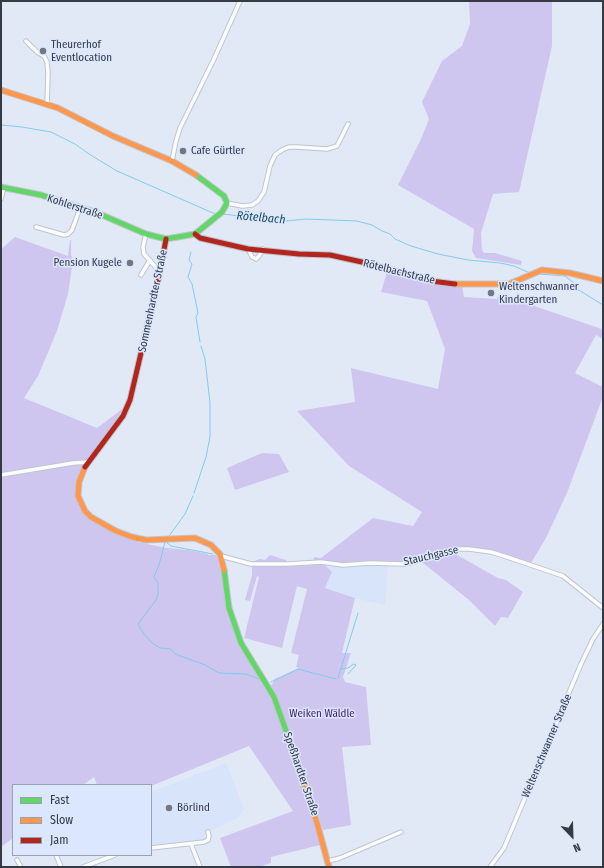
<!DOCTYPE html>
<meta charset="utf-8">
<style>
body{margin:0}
#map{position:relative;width:604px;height:868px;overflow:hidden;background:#e2e9f6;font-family:"Fira Sans Condensed",sans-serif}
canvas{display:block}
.frame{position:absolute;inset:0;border:2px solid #363a44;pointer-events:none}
.legend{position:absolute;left:12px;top:784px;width:140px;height:72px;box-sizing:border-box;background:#dae7fe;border:1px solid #98a2b4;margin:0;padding:5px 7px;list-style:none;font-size:12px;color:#363a44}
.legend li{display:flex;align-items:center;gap:8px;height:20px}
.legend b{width:20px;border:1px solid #98a2b4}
.north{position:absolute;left:552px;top:816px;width:40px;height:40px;-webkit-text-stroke:3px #dae7fe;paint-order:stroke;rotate:157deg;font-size:11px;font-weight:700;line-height:16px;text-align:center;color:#363a44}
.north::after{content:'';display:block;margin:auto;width:14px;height:18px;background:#363a44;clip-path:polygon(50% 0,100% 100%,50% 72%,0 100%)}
</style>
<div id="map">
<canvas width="604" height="868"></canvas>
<div class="frame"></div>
<ul class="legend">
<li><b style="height:5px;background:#63d668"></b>Fast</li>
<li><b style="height:5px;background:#ff974d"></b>Slow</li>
<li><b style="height:5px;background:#b3261e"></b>Jam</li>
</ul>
<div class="north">N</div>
</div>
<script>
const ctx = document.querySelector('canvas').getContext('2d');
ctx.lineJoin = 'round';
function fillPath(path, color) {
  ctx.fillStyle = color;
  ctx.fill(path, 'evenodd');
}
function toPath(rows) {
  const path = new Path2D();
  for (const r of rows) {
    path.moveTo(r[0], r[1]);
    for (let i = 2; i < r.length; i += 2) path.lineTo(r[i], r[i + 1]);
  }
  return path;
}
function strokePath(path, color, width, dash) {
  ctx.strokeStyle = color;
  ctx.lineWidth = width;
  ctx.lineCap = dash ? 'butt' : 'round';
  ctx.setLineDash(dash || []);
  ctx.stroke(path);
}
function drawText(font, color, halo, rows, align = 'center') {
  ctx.font = font + ' "Fira Sans Condensed",sans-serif';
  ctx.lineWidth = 3;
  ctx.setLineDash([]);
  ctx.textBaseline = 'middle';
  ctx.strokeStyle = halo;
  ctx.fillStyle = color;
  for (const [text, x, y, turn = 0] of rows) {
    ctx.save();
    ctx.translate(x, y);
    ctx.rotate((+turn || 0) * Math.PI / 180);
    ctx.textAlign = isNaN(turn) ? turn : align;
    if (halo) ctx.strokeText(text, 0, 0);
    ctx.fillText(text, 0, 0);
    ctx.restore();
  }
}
fillPath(toPath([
 [370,564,388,565,385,605,358,599,325,588,332,572,325,565,349,566],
 [226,763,244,809,238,818,208,832,205,834,205,838,199,840,151,845,151,792]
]), '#d8e4fa');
fillPath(toPath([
 [479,1,552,1,552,46,519,192,493,194,481,233,482,250,484,253,495,253,522,261,521,265,476,258,472,251,474,229,398,185,421,139,429,119,422,102,442,61,462,46,470,24,469,2],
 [15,237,68,256,70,240,71,240,71,255,73,260,68,294,57,331,38,376,24,398,97,428,125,407,110,433,90,458,78,483,81,509,86,516,101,526,116,534,138,542,166,548,189,550,208,554,208,555,218,555,221,561,230,620,274,702,321,839,320,845,271,857,271,863,258,867,231,867,220,838,293,811,249,746,151,786,97,785,94,777,83,785,13,785,13,838,1,847,1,249],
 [387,272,431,284,462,286,464,297,497,299,499,294,599,328,603,330,603,339,596,335,575,373,603,387,603,397,567,493,546,538,531,563,491,551,448,550,498,578,506,580,523,592,508,618,501,617,495,626,469,600,418,559,403,562,370,561,343,564,325,562,325,565,332,572,325,588,355,598,342,653,351,653,343,677,345,682,366,687,371,745,342,747,351,825,323,830,296,749,271,686,275,679,299,668,296,667,299,655,291,653,307,589,297,586,282,648,244,638,259,577,257,576,250,601,245,600,252,575,252,562,260,559,265,560,270,555,286,560,289,566,314,565,314,557,321,558,373,518,413,526,422,512,349,466,297,411,355,402,351,368,438,389,445,349,427,301,381,292],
 [262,453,279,454,289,472,235,490,227,468]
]), '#cfc6ef');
strokePath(toPath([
 [1,125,22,127,51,132,75,144,89,154,117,171,213,213,217,214],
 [222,214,286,221,306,219,357,221,372,225,382,231,390,234,395,239,411,246,438,254,468,260,500,263,514,266,530,273],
 [191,252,189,260,192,264,188,277,192,284,198,313,196,317,200,342],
 [539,274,565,276,574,283,577,289,603,305],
 [194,493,206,457,210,437,210,403,205,359,201,346],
 [169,536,185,514,193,496],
 [165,542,159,565,154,577,158,583,158,594,156,600,138,624,143,633,151,642,160,648,171,649,175,654,205,665,219,673,246,674,259,679],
 [166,542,171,546,213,554],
 [341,669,348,668,354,664,356,665,348,674],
 [338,678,358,613],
 [271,682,298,669,336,679]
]), '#7fcceb', 1);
const street = toPath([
 [26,41,37,52,44,56,47,62,48,73,47,105],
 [172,161,176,141,180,128,214,59,240,1],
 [1,199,4,187],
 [227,203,242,206,252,205,258,201,264,192,270,166,275,155,282,150,289,147,297,147,327,149,337,146,348,124],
 [36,227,64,235,68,234,72,230,80,208],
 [146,234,143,247,144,254,160,272],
 [248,249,252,257,256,259,259,256,263,249],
 [141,275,150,260],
 [1,475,73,463,88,462],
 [221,556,251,564,288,564,321,562,343,565,370,563,403,564,410,563,446,551,459,549,469,549,491,552,507,557,563,576,603,608],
 [191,844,200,867],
 [151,848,204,842,208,840,209,836,208,832],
 [56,855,61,867],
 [17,860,21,867],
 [328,861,340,858,401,832],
 [83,867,115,855],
 [490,867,504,848,581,664,593,639,603,624]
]);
const fast = toPath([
 [1,187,41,195,95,212,146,234,166,239,195,234,222,212,227,203,224,196,196,175],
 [224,570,229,608,241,643,274,697,295,756]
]);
const slow = toPath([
 [1,90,58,108,113,136,172,161,196,175],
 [455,284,509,284,542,270,570,273,603,281],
 [85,467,79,482,78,496,85,511,91,517,116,531,132,537,146,540,195,538,211,545,220,554,224,570],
 [295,756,317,823,329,867]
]);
const jam = toPath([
 [195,234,200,238,248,249,299,254,330,255,371,264,431,281,455,284],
 [85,467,123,416,130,400,160,272,166,239]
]);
strokePath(street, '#bfc5cf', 5.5);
strokePath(fast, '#bfc5cf', 7);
strokePath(slow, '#bfc5cf', 7);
strokePath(jam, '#bfc5cf', 7);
strokePath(street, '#fbfcfe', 3.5);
strokePath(fast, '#63d668', 5);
strokePath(slow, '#ff974d', 5);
strokePath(jam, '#b3261e', 5);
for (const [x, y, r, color] of [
 [43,51,4,"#727782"],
 [183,151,4,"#727782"],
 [130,263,4,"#727782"],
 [491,293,4,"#727782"],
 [169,808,4,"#727782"]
]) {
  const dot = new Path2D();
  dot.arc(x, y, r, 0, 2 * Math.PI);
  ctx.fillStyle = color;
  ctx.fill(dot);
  strokePath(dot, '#dae7fe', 1.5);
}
drawText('11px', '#363a44', '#dae7fe', [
 ["Theurerhof",51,45],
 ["Eventlocation",51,58],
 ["Cafe Gürtler",191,151],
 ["Pension Kugele",122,263,"right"],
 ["Weltenschwanner",499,287],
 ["Kindergarten",499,300],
 ["Börlind",177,808]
], 'left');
drawText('11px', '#363a44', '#dae7fe', [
 ["Kohlerstraße",75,207,18],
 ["Rötelbachstraße",399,272,14],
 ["Sommenhardter Straße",153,301,-78],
 ["Stauchgasse",431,556,-13],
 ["Weltenschwanner Straße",547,746,-67],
 ["Speßhardter Straße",301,774,71]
]);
drawText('11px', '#431a72', '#dae7fe', [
 ["Weiken Wäldle",322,714]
]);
drawText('italic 12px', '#1e4b5c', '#dae7fe', [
 ["Rötelbach",261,218,5]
]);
</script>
